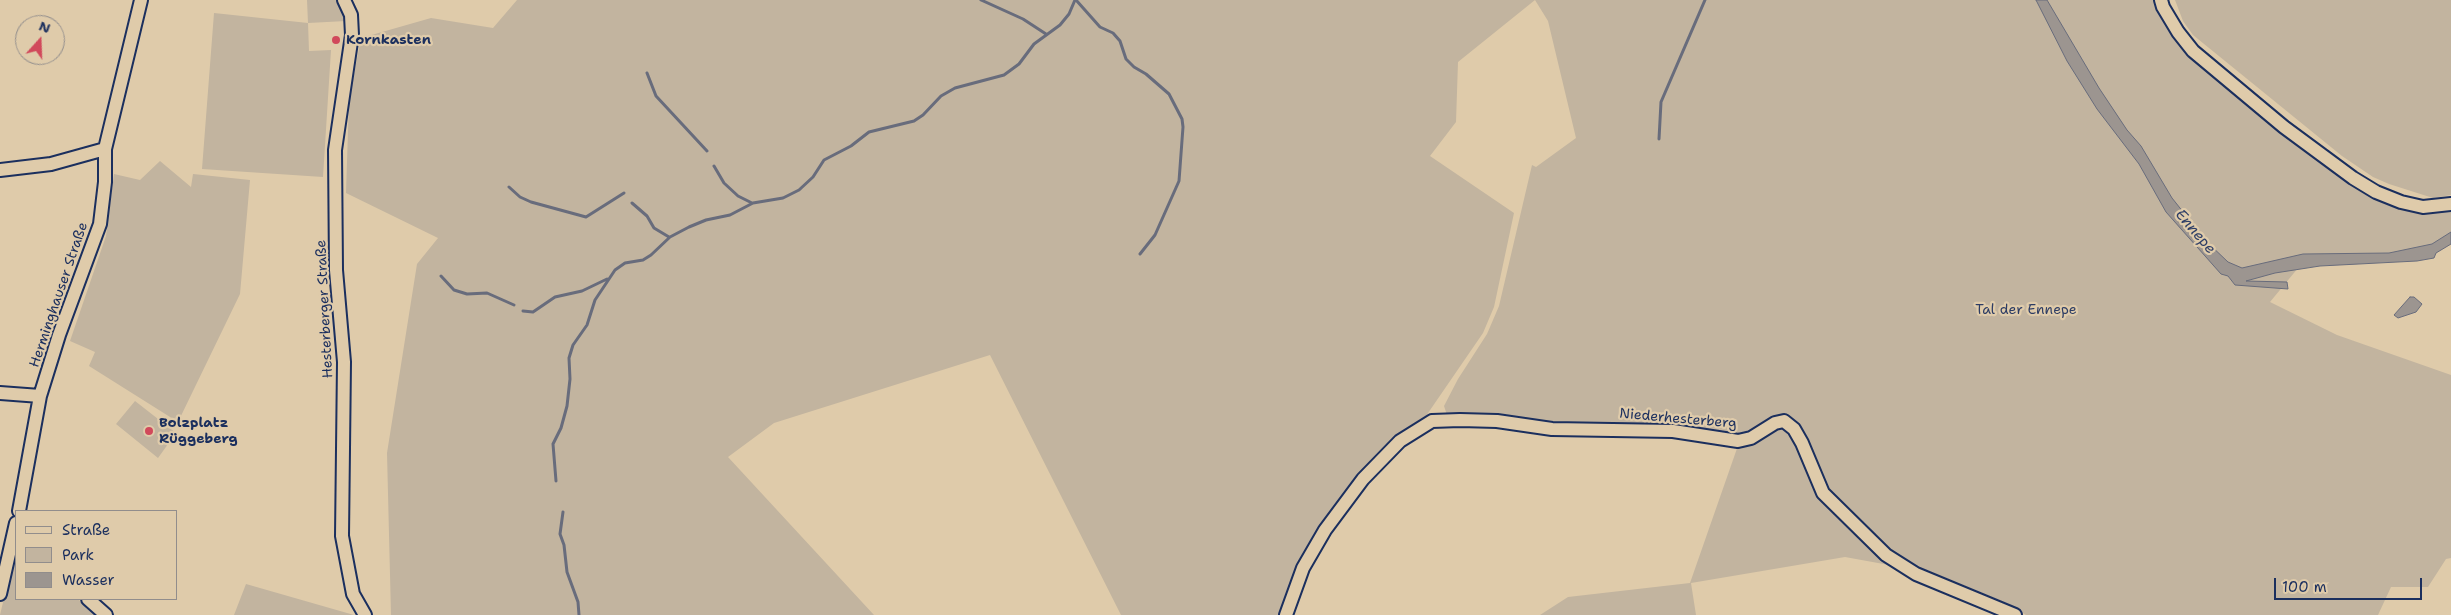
<!DOCTYPE html>
<meta charset="utf-8">
<style>
body{margin:0}
#map{position:relative;width:2451px;height:615px;overflow:hidden;background:#dfcbaa;font-family:"Shantell Sans",sans-serif}
canvas{display:block}
.legend{position:absolute;left:15px;top:510px;width:162px;height:90px;box-sizing:border-box;background:#dfcbaa;border:1px solid #918d8c;margin:0;padding:6px 9px;list-style:none;font-size:15px;color:#1b2f5e}
.legend li{display:flex;align-items:center;gap:10px;height:25px}
.legend b{width:25px;border:1px solid #918d8c}
.north{position:absolute;left:15px;top:15px;width:50px;height:50px;box-sizing:border-box;background:#dfcbaa;border:1px solid #918d8c;border-radius:50%;rotate:20deg;font-size:14px;font-weight:700;line-height:20px;text-align:center;color:#1b2f5e}
.north::after{content:'';display:block;margin:auto;width:18px;height:22px;background:#d1495b;clip-path:polygon(50% 0,100% 100%,50% 72%,0 100%)}
.scale{position:absolute;left:2274px;top:578px;width:148px;height:22px;box-sizing:border-box;border:2px solid #1b2f5e;border-top:0;padding-left:6px;font-size:15px;line-height:18px;white-space:nowrap;color:#1b2f5e;-webkit-text-stroke:4px #dfcbaa;paint-order:stroke}
</style>
<div id="map">
<canvas width="2451" height="615"></canvas>
<ul class="legend">
<li><b style="height:6px;background:#dfcbaa"></b>Straße</li>
<li><b style="height:14px;background:#c2b49f"></b>Park</li>
<li><b style="height:14px;background:#9c9590"></b>Wasser</li>
</ul>
<div class="north">N</div>
<div class="scale">100 m</div>
</div>
<script>
const ctx = document.querySelector('canvas').getContext('2d');
ctx.lineJoin = 'round';
function fillPath(path, color) {
  ctx.fillStyle = color;
  ctx.fill(path, 'evenodd');
}
function toPath(rows) {
  const path = new Path2D();
  for (const r of rows) {
    path.moveTo(r[0], r[1]);
    for (let i = 2; i < r.length; i += 2) path.lineTo(r[i], r[i + 1]);
  }
  return path;
}
function strokePath(path, color, width, dash) {
  ctx.strokeStyle = color;
  ctx.lineWidth = width;
  ctx.lineCap = dash ? 'butt' : 'round';
  ctx.setLineDash(dash || []);
  ctx.stroke(path);
}
function drawText(font, color, halo, rows, align = 'center') {
  ctx.font = font + ' "Shantell Sans",sans-serif';
  ctx.lineWidth = 4.5;
  ctx.setLineDash([]);
  ctx.textBaseline = 'middle';
  ctx.strokeStyle = halo;
  ctx.fillStyle = color;
  for (const [text, x, y, turn = 0] of rows) {
    ctx.save();
    ctx.translate(x, y);
    ctx.rotate((+turn || 0) * Math.PI / 180);
    ctx.textAlign = isNaN(turn) ? turn : align;
    if (halo) ctx.strokeText(text, 0, 0);
    ctx.fillText(text, 0, 0);
    ctx.restore();
  }
}
fillPath(toPath([
 [307,0,336,0,346,21,308,23,309,51,331,50,323,177,202,169,214,13,308,23],
 [517,0,2156,0,2173,36,2206,68,2381,197,2451,207,2451,238,2425,254,2303,262,2270,302,2337,335,2451,375,2451,558,2446,559,2428,587,2391,587,2378,615,2026,615,2009,604,1927,570,1922,571,1845,557,1691,583,1696,615,1540,615,1568,597,1690,583,1741,437,1554,427,1447,415,1444,406,1458,379,1487,334,1499,306,1532,165,1536,167,1576,138,1548,21,1535,0,1458,62,1456,122,1430,156,1514,213,1494,307,1483,333,1426,416,1397,440,1361,478,1282,615,1121,615,990,355,774,423,728,457,874,615,391,615,387,453,417,264,438,238,346,193,349,100,361,38,431,18,493,28],
 [2175,0,2451,0,2451,195,2433,198,2389,184,2373,177,2342,156,2193,35,2183,21],
 [160,161,191,187,193,174,250,180,240,294,178,422,89,366,95,352,70,341,106,236,114,174,140,180],
 [135,401,176,433,158,458,116,424],
 [16,547,16,599,78,599,95,615,0,615],
 [246,584,354,615,234,615]
]), '#c2b49f');
const water = toPath([
 [2036,0,2047,0,2099,88,2127,130,2141,146,2172,198,2207,242,2228,262,2242,268,2303,254,2389,253,2432,244,2451,232,2451,244,2436,253,2434,258,2417,261,2320,266,2275,273,2246,281,2287,282,2288,289,2235,285,2228,276,2221,274,2166,212,2139,164,2097,109,2067,61,2036,0],
 [2410,297,2414,297,2422,304,2416,312,2398,318,2394,315,2410,297]
]);
fillPath(water, '#9c9590');
strokePath(water, '#686c7c', 1);
strokePath(toPath([
 [981,0,1023,19,1046,34],
 [1076,0,1100,27,1113,33,1120,41,1126,59,1134,67,1146,74,1169,94,1182,119,1183,127,1179,181,1155,235,1140,254],
 [647,73,656,96,707,151],
 [1659,139,1661,102,1705,0],
 [714,166,724,183,738,196,752,203],
 [509,187,520,197,531,202,586,217,624,193],
 [632,203,647,216,654,228,669,237],
 [441,276,454,290,467,294,487,293,514,305],
 [523,311,533,312,555,297,582,291,607,279],
 [556,481,553,444,561,428,567,406,570,379,569,358,573,345,587,325,595,300,615,270,625,263,643,260,651,255,670,237,689,227,706,220,730,215,753,203,783,198,799,190,813,177,824,160,851,146,869,132,914,121,923,115,941,96,955,88,1004,75,1019,64,1034,44,1060,25,1069,14,1075,0],
 [563,512,560,534,564,545,567,572,578,602,579,615]
]), '#686c7c', 3);
const minor = toPath([
 [344,0,351,15,352,35,335,150,336,270,344,362,342,536,353,594,365,615],
 [2161,0,2163,7,2178,32,2193,51,2284,127,2353,178,2376,192,2401,202,2423,207,2451,204],
 [0,170,51,164,105,149],
 [0,393,40,396],
 [19,511,40,396,59,335,100,224,105,182,105,149,141,0],
 [0,594,16,523],
 [88,599,106,615],
 [1286,615,1303,568,1325,530,1363,479,1400,441,1432,421,1460,420,1497,421,1552,429,1673,431,1738,441,1751,438,1775,423,1784,421,1794,429,1802,443,1823,493,1886,555,1916,574,2015,615]
]);
strokePath(minor, '#1b2f5e', 16);
strokePath(minor, '#dfcbaa', 12);
for (const [x, y, r, color] of [
 [336,40,5,"#d1495b"],
 [149,431,5,"#d1495b"]
]) {
  const dot = new Path2D();
  dot.arc(x, y, r, 0, 2 * Math.PI);
  ctx.fillStyle = color;
  ctx.fill(dot);
  strokePath(dot, '#dfcbaa', 2);
}
drawText('bold 14px', '#1b2f5e', '#dfcbaa', [
 ["Kornkasten",346,40],
 ["Bolzplatz",159,423],
 ["Rüggeberg",159,439]
], 'left');
drawText('14px', '#1b2f5e', '#dfcbaa', [
 ["Herminghauser Straße",59,295,-71],
 ["Hesterberger Straße",325,309,-93],
 ["Niederhesterberg",1678,419,5]
]);
drawText('14px', '#2c3c64', '#dfcbaa', [
 ["Tal der Ennepe",2026,310]
]);
drawText('italic 15px', '#2e3e66', '#dfcbaa', [
 ["Ennepe",2195,232,49]
]);
</script>
